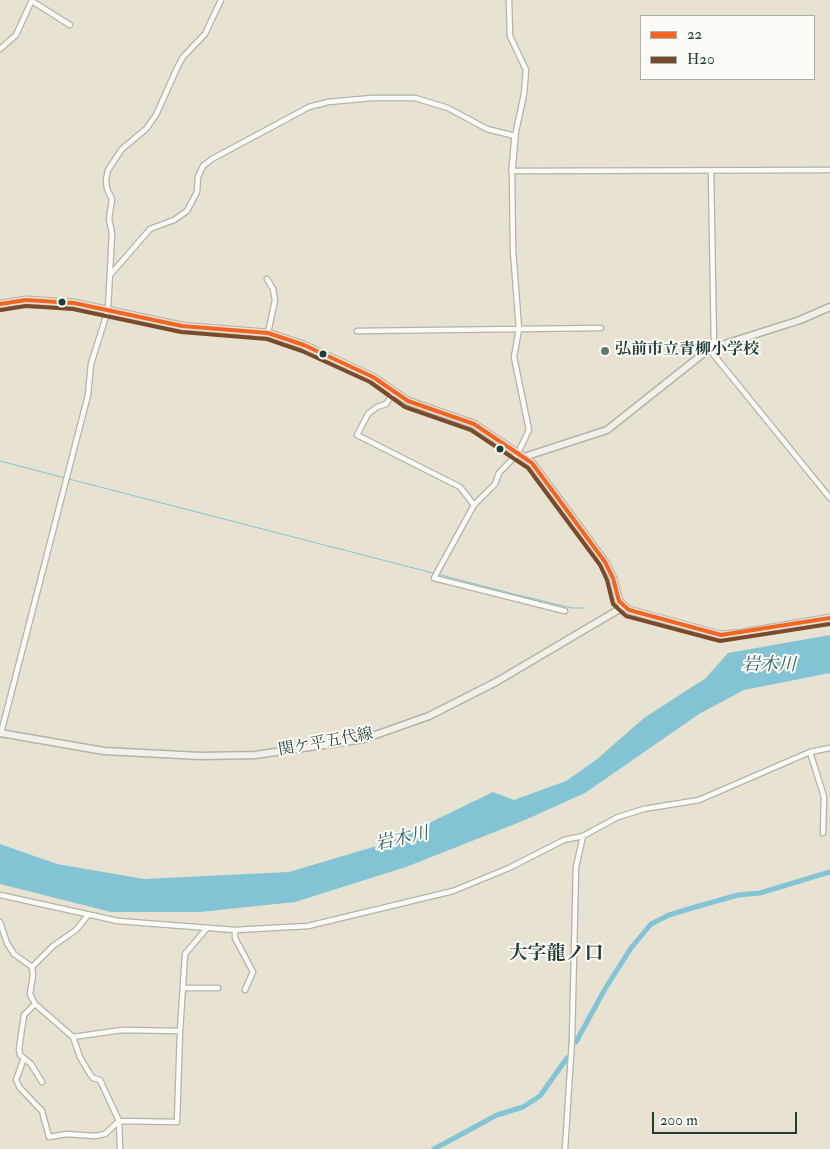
<!DOCTYPE html>
<meta charset="utf-8">
<style>
body{margin:0}
#map{position:relative;width:830px;height:1149px;overflow:hidden;background:#e7e2d1;font-family:"IM FELL Double Pica",serif}
canvas{display:block}
.legend{position:absolute;left:640px;top:15px;width:175px;height:65px;box-sizing:border-box;background:#fdfcf7;border:1px solid #a4b0a9;margin:0;padding:6px 9px;list-style:none;font-size:15px;color:#1f3d34}
.legend li{display:flex;align-items:center;gap:10px;height:25px}
.legend b{width:25px;border:1px solid #a4b0a9}
.scale{position:absolute;left:652px;top:1112px;width:145px;height:22px;box-sizing:border-box;border:2px solid #1f3d34;border-top:0;padding-left:6px;font-size:15px;line-height:18px;white-space:nowrap;color:#1f3d34;-webkit-text-stroke:4px #fdfcf7;paint-order:stroke}
</style>
<div id="map">
<canvas width="830" height="1149"></canvas>
<ul class="legend">
<li><b style="height:6px;background:#f26522"></b>22</li>
<li><b style="height:6px;background:#7a4b2a"></b>H20</li>
</ul>
<div class="scale">200 m</div>
</div>
<script>
const ctx = document.querySelector('canvas').getContext('2d');
ctx.lineJoin = 'round';
function fillPath(path, color) {
  ctx.fillStyle = color;
  ctx.fill(path, 'evenodd');
}
function toPath(rows) {
  const path = new Path2D();
  for (const r of rows) {
    path.moveTo(r[0], r[1]);
    for (let i = 2; i < r.length; i += 2) path.lineTo(r[i], r[i + 1]);
  }
  return path;
}
function strokePath(path, color, width, dash) {
  ctx.strokeStyle = color;
  ctx.lineWidth = width;
  ctx.lineCap = dash ? 'butt' : 'round';
  ctx.setLineDash(dash || []);
  ctx.stroke(path);
}
function drawText(font, color, halo, rows, align = 'center') {
  ctx.font = font + ' "IM FELL Double Pica","Noto Serif JP",serif';
  ctx.lineWidth = 4;
  ctx.setLineDash([]);
  ctx.textBaseline = 'middle';
  ctx.strokeStyle = halo;
  ctx.fillStyle = color;
  for (const [text, x, y, turn = 0] of rows) {
    ctx.save();
    ctx.translate(x, y);
    ctx.rotate((+turn || 0) * Math.PI / 180);
    ctx.textAlign = isNaN(turn) ? turn : align;
    if (halo) ctx.strokeText(text, 0, 0);
    ctx.fillText(text, 0, 0);
    ctx.restore();
  }
}
fillPath(toPath([
 [830,635,830,673,744,690,699,714,585,793,525,820,406,867,295,902,200,912,111,912,0,884,0,844,57,864,144,879,289,872,390,842,493,792,514,800,566,781,596,760,644,718,706,678,728,653]
]), '#83c4d4');
strokePath(toPath([
 [0,461,65,478],
 [69,479,514,594,572,608,585,608]
]), '#83c4d4', 1);
strokePath(toPath([
 [576,1042,605,989,631,948,651,924,669,915,692,908,738,895,760,893,830,872],
 [434,1149,497,1115,523,1107,540,1096,567,1058]
]), '#83c4d4', 5);
const minor = toPath([
 [32,1,70,25],
 [0,49,16,35,32,0],
 [711,171,714,347],
 [111,274,150,229,174,220,187,211,197,192,198,177,203,166,212,159,309,107,328,102,372,98,415,98,448,108,487,129,515,136,524,94,526,70,510,36,509,0],
 [267,279,273,289,275,300,268,333],
 [357,331,601,328],
 [709,349,830,498],
 [394,392,386,404,377,407,368,414,357,435,460,487,474,505],
 [565,611,434,578,474,505,495,484,499,473,518,453,529,430,514,357,519,329,513,250,512,171,830,170],
 [1,733,88,395,91,364,108,310,112,233,109,219,112,199,107,189,106,180,108,170,122,149,146,129,156,115,178,66,183,57,205,34,221,0],
 [810,752,824,797,823,833],
 [0,895,118,921,235,930,308,926,453,891,509,868,564,840,583,836,618,817,644,809,699,800,810,752,830,748],
 [0,922,7,943,14,954,32,967,33,975,30,994,35,1004,73,1037,80,1057,88,1071,93,1078,100,1080,119,1121,120,1149],
 [235,930,235,938,253,972,245,990],
 [32,967,53,946,76,930,88,915],
 [184,988,218,988],
 [35,1004,24,1015,19,1049,20,1055,31,1064,42,1082],
 [73,1037,122,1030,180,1031],
 [24,1058,16,1080,20,1088,42,1111,49,1137,67,1134,95,1136,105,1134,119,1121,177,1122,180,1031,185,954,207,928],
 [565,1149,572,1040,576,867,583,836]
]);
const tertiary = toPath([
 [512,171,515,136]
]);
const secondary = toPath([
 [524,457,607,430,709,349,800,320,830,307],
 [0,733,104,751,201,756,255,755,364,739,429,716,496,682,623,607]
]);
const primary = toPath([
 [0,304,26,300,74,303,182,326,268,333,304,345,373,377,408,401,474,424,532,463,605,562,613,578,619,601,629,610,721,635,742,633,830,618]
]);
strokePath(minor, '#b3b3a7', 7);
strokePath(tertiary, '#b3b3a7', 8);
strokePath(secondary, '#b3b3a7', 9);
strokePath(primary, '#b3b3a7', 9);
strokePath(minor, '#fbfbf8', 4.5);
strokePath(tertiary, '#fbfbf8', 5.5);
strokePath(secondary, '#f3f0ea', 6);
strokePath(primary, '#e6e1d4', 7);
strokePath(toPath([
 [0,304,26,300,74,303,182,326,268,333,304,345,373,377,408,401,474,424,532,463,605,562,613,578,619,601,629,610,721,635,830,618]
]), '#f26522', 4);
strokePath(toPath([
 [1,310,26,306,73,309,181,332,267,339,302,351,370,382,405,407,471,430,528,468,600,565,607,580,613,604,626,616,720,641,830,624]
]), '#7a4b2a', 4);
for (const [x, y, r, color] of [
 [62,302,4.5,"#1f3d34"],
 [605,351,5,"#65776b"],
 [323,354,4.5,"#1f3d34"],
 [500,449,4.5,"#1f3d34"]
]) {
  const dot = new Path2D();
  dot.arc(x, y, r, 0, 2 * Math.PI);
  ctx.fillStyle = color;
  ctx.fill(dot);
  strokePath(dot, '#fdfcf7', 2);
}
drawText('bold 16px', '#1f3d34', '#fdfcf7', [
 ["弘前市立青柳小学校",615,351]
], 'left');
drawText('16px', '#1f3d34', '#fdfcf7', [
 ["関ケ平五代線",326,743,-10]
]);
drawText('italic 18px', '#306265', '#fdfcf7', [
 ["岩木川",769,666],
 ["岩木川",402,840,-13]
]);
drawText('bold 19px', '#1f3d34', '#fdfcf7', [
 ["大字龍ノ口",556,955]
]);
</script>
